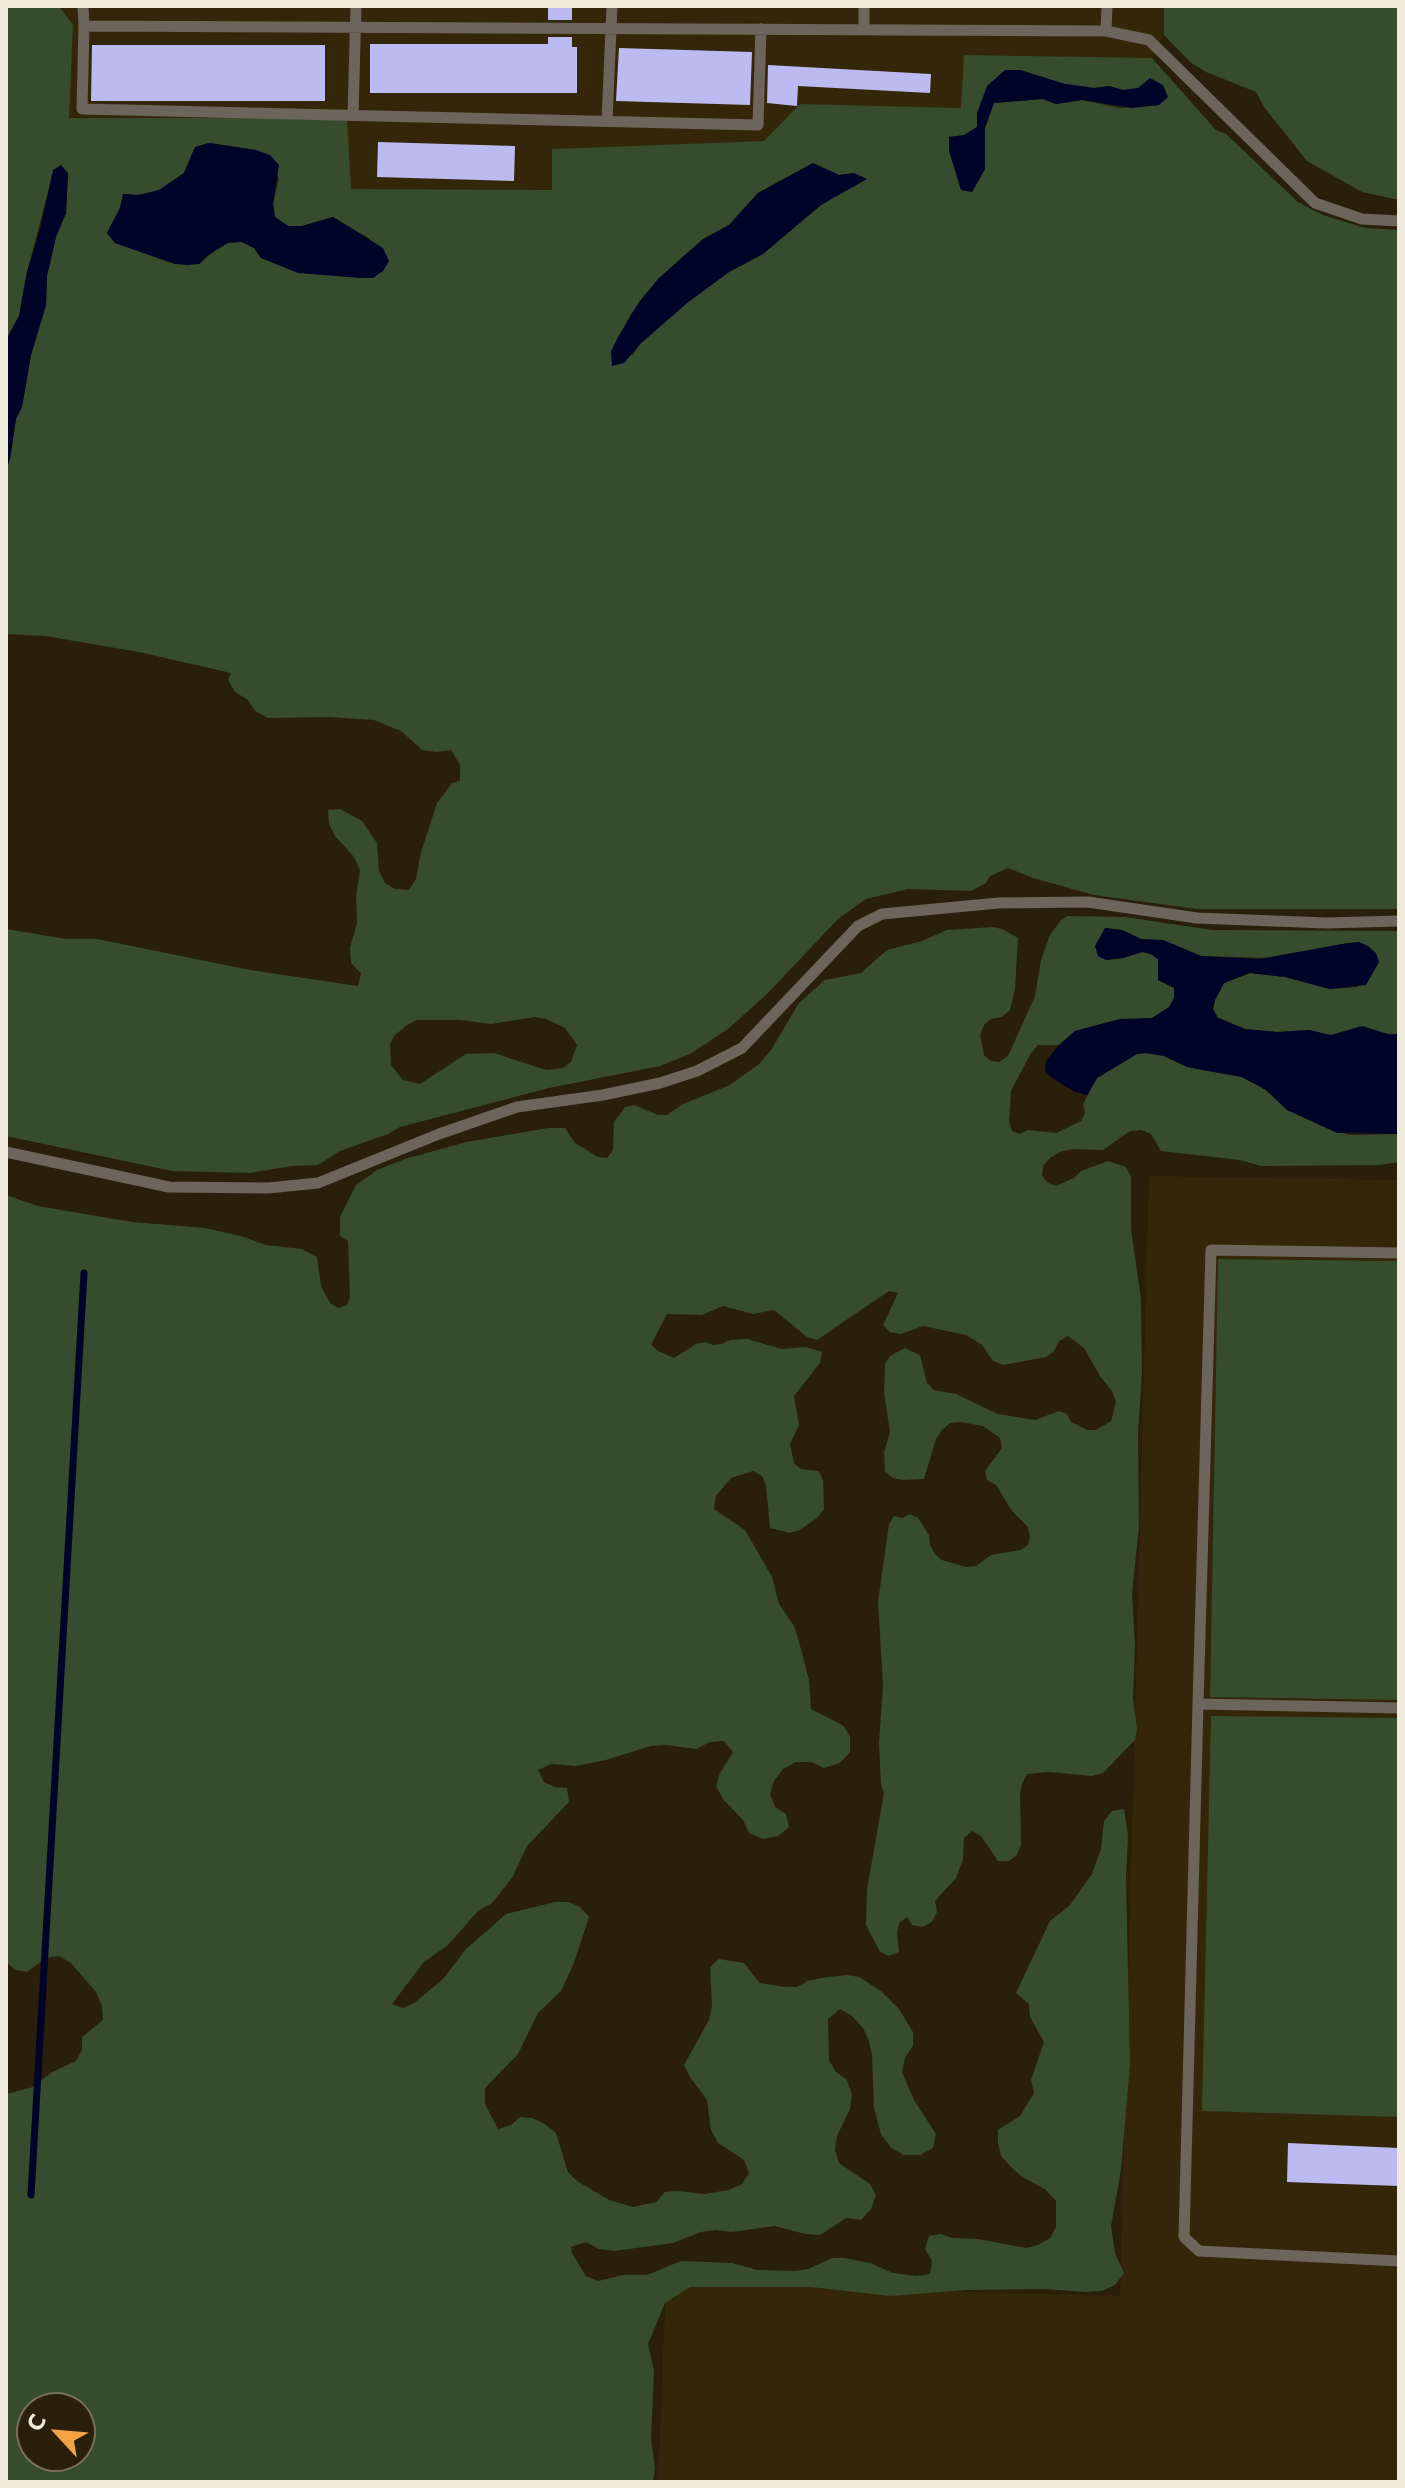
<!DOCTYPE html>
<meta charset="utf-8">
<style>
body{margin:0}
#map{position:relative;width:1405px;height:2488px;overflow:hidden;background:#291f0a;font-family:Commissioner,sans-serif}
canvas{display:block}
.frame{position:absolute;inset:0;border:8px solid #f0eadd;pointer-events:none}
.north{position:absolute;left:16px;top:2392px;width:80px;height:80px;box-sizing:border-box;background:#291f0a;border:2px solid #79705e;border-radius:50%;rotate:296deg;font-size:22px;font-weight:700;line-height:32px;text-align:center;color:#f0eadd}
.north::after{content:'';display:block;margin:auto;width:28px;height:36px;background:#f4a344;clip-path:polygon(50% 0,100% 100%,50% 72%,0 100%)}
</style>
<div id="map">
<canvas width="1405" height="2488"></canvas>
<div class="frame"></div>
<div class="north">С</div>
</div>
<script>
const ctx = document.querySelector('canvas').getContext('2d');
ctx.lineJoin = 'round';
function fillPath(path, color) {
  ctx.fillStyle = color;
  ctx.fill(path, 'evenodd');
}
function toPath(rows) {
  const path = new Path2D();
  for (const r of rows) {
    path.moveTo(r[0], r[1]);
    for (let i = 2; i < r.length; i += 2) path.lineTo(r[i], r[i + 1]);
  }
  return path;
}
function strokePath(path, color, width, dash) {
  ctx.strokeStyle = color;
  ctx.lineWidth = width;
  ctx.lineCap = dash ? 'butt' : 'round';
  ctx.setLineDash(dash || []);
  ctx.stroke(path);
}
fillPath(toPath([
 [59,6,1164,6,1164,35,1152,58,965,55,961,108,800,104,764,141,552,149,553,190,350,189,346,118,68,118,73,25],
 [1149,1176,1399,1180,1399,1261,1219,1259,1210,1697,1399,1700,1399,1718,1212,1717,1203,2111,1399,2117,1399,2482,658,2482,666,2283,1120,2296]
]), '#342709');
fillPath(toPath([
 [6,6,59,6,73,25,69,118,347,118,351,189,552,190,552,149,764,141,800,104,961,108,964,55,1152,58,1216,130,1226,134,1298,202,1323,215,1365,228,1399,230,1399,909,1196,909,1094,895,1033,878,1008,868,990,876,986,883,971,891,908,889,866,899,838,919,767,994,728,1029,690,1054,660,1066,549,1088,400,1127,388,1134,340,1151,318,1165,292,1166,249,1173,172,1171,6,1136,6,929,66,939,97,939,250,970,358,986,361,973,351,963,350,948,357,923,356,896,360,870,354,857,335,836,329,824,328,810,340,809,362,821,377,843,379,871,385,883,395,889,409,890,416,879,421,852,437,803,452,783,460,781,460,765,451,750,437,752,422,750,401,731,374,720,328,717,268,718,255,711,248,700,235,692,228,680,231,673,139,652,45,636,6,634,6,471,10,459,16,419,22,407,31,355,46,305,47,276,56,237,66,213,68,173,50,185,27,272,19,316,6,340],
 [1020,70,1065,84,1094,88,1109,86,1123,90,1138,88,1159,105,1120,108,1082,100,1056,104,1043,99,993,103,985,128,985,169,972,192,961,190,949,137,964,136,977,127,977,113],
 [209,143,256,150,279,178,273,204,275,217,288,226,302,226,333,217,370,239,372,278,335,276,261,258,254,248,242,242,228,242,218,248,199,264,175,264,115,243,107,233,120,208,123,194,137,195,159,191,184,173,195,147],
 [813,163,839,175,854,173,866,179,821,205,763,254,729,272,687,303,640,344,633,355,611,351,631,314,658,279,703,239,729,225,758,193],
 [535,1017,546,1019,565,1028,577,1045,571,1062,563,1068,546,1070,494,1053,466,1054,420,1084,403,1080,391,1065,390,1045,394,1036,407,1025,417,1020,460,1020,491,1024],
 [1164,6,1399,6,1399,200,1362,192,1307,161,1264,107,1256,92,1206,72,1190,62,1164,35],
 [1068,916,1125,917,1212,930,1399,931,1399,1034,1341,1032,1331,1036,1309,1030,1277,1032,1245,1029,1217,1017,1213,1009,1215,1000,1224,983,1250,973,1285,977,1330,989,1358,987,1348,943,1270,958,1201,956,1173,944,1141,939,1122,930,1105,928,1106,960,1123,958,1142,952,1151,954,1158,959,1159,980,1174,988,1174,998,1170,1007,1152,1018,1108,1022,1075,1031,1059,1045,1038,1045,1031,1053,1011,1091,1009,1122,1012,1131,1020,1134,1028,1130,1056,1133,1081,1121,1085,1113,1083,1104,1097,1078,1137,1054,1146,1053,1163,1056,1196,1069,1242,1077,1266,1090,1287,1110,1349,1135,1399,1134,1399,1162,1379,1165,1261,1166,1240,1160,1161,1151,1151,1134,1141,1130,1130,1131,1103,1150,1072,1149,1060,1152,1050,1158,1043,1166,1042,1176,1048,1183,1056,1186,1074,1178,1081,1171,1108,1161,1126,1167,1131,1177,1131,1229,1141,1299,1142,1373,1138,1434,1139,1527,1132,1593,1135,1645,1133,1698,1137,1729,1135,1740,1103,1773,1092,1776,1049,1772,1027,1774,1022,1784,1020,1794,1021,1845,1017,1855,1009,1861,998,1861,981,1836,972,1831,964,1838,963,1859,956,1878,935,1901,937,1912,932,1922,922,1927,912,1925,907,1917,899,1923,897,1933,899,1952,889,1956,880,1952,866,1925,867,1889,884,1793,881,1784,879,1743,883,1685,878,1602,889,1524,894,1516,902,1518,910,1514,918,1518,929,1535,930,1545,935,1554,942,1560,966,1567,976,1566,991,1555,1020,1550,1028,1545,1030,1536,1027,1526,1012,1511,996,1485,987,1480,985,1471,1002,1448,1000,1438,983,1426,960,1422,950,1423,942,1430,936,1439,924,1479,903,1480,893,1478,885,1472,884,1452,890,1433,884,1392,885,1364,890,1356,905,1348,920,1355,927,1383,934,1390,956,1394,998,1414,1035,1420,1059,1411,1067,1414,1071,1422,1087,1430,1096,1430,1111,1421,1116,1402,1112,1391,1100,1376,1084,1348,1068,1336,1059,1341,1054,1351,1046,1357,1003,1365,993,1361,982,1345,966,1335,923,1326,901,1334,890,1332,883,1325,898,1293,889,1291,817,1340,807,1337,774,1310,753,1314,723,1306,702,1315,667,1314,651,1345,658,1351,674,1358,696,1344,705,1342,713,1345,722,1344,730,1340,747,1339,782,1349,806,1347,822,1352,820,1363,794,1396,799,1425,790,1444,794,1463,801,1469,819,1471,823,1480,824,1509,817,1518,800,1530,790,1533,770,1528,766,1486,762,1476,753,1471,731,1478,716,1496,714,1509,745,1530,772,1577,779,1604,794,1626,798,1638,809,1680,811,1709,844,1726,850,1737,850,1752,840,1763,824,1768,811,1762,796,1762,783,1769,774,1781,770,1794,775,1807,786,1814,789,1827,778,1836,763,1839,749,1833,743,1820,723,1799,716,1786,720,1773,733,1752,724,1741,710,1742,696,1749,666,1745,651,1746,606,1760,576,1766,551,1764,538,1770,544,1782,555,1787,567,1788,569,1802,527,1846,512,1878,492,1903,478,1911,448,1945,423,1963,392,2004,403,2008,414,2003,443,1979,466,1949,506,1914,555,1902,569,1902,580,1907,589,1917,574,1963,561,1991,538,2013,518,2054,485,2088,485,2104,498,2129,511,2125,520,2117,532,2118,545,2124,556,2133,568,2172,577,2181,609,2200,633,2207,656,2202,665,2192,677,2191,704,2194,729,2190,742,2184,749,2173,744,2160,718,2143,711,2130,707,2100,690,2077,684,2065,709,2020,712,2006,710,1967,719,1959,744,1963,760,1983,785,1987,797,1987,808,1981,821,1978,847,1975,859,1977,881,1991,899,2009,913,2032,913,2046,905,2058,902,2072,914,2100,936,2134,933,2148,920,2155,904,2155,891,2148,881,2134,874,2108,872,2055,869,2041,863,2028,852,2016,840,2009,828,2019,829,2060,836,2072,847,2080,852,2095,850,2109,837,2136,835,2150,839,2163,870,2184,876,2195,871,2209,861,2220,846,2218,820,2235,805,2234,775,2226,731,2232,716,2230,701,2232,673,2243,614,2251,599,2249,586,2242,571,2247,572,2253,586,2276,598,2281,623,2275,647,2275,681,2261,732,2263,757,2270,795,2271,808,2269,832,2258,844,2258,870,2263,893,2273,917,2276,930,2274,932,2261,925,2249,929,2236,941,2234,952,2238,978,2239,1026,2248,1038,2245,1050,2238,1056,2227,1056,2201,1046,2190,1021,2176,1011,2167,1001,2156,998,2143,998,2130,1020,2116,1034,2093,1031,2080,1044,2042,1030,2017,1029,2004,1016,1993,1050,1921,1070,1905,1092,1874,1101,1849,1104,1821,1112,1811,1124,1809,1128,1836,1126,1877,1130,2064,1121,2170,1111,2226,1115,2253,1124,2273,1115,2285,1102,2291,1086,2292,1043,2289,968,2290,890,2296,811,2287,690,2287,665,2303,648,2344,654,2371,651,2439,655,2469,653,2482,6,2482,6,2094,33,2087,52,2072,76,2061,82,2050,82,2037,103,2020,102,2006,96,1992,70,1962,58,1956,46,1958,27,1972,15,1970,6,1962,6,1195,38,1206,132,1222,205,1228,241,1236,266,1245,302,1249,317,1257,321,1286,330,1303,338,1308,347,1305,350,1297,348,1241,340,1236,340,1217,356,1185,377,1170,405,1159,466,1142,548,1128,565,1128,575,1143,598,1157,607,1158,613,1150,614,1122,625,1107,634,1105,658,1115,667,1115,683,1104,730,1085,759,1064,771,1050,799,1003,825,980,861,973,887,950,922,941,947,930,993,927,1002,929,1018,938,1015,989,1010,1010,1002,1017,991,1019,984,1025,980,1035,984,1055,991,1061,999,1062,1008,1056,1035,996,1041,960,1050,935,1061,920],
 [32,2408,80,2408,80,2456,32,2456],
 [1218,1259,1399,1261,1399,1700,1210,1697],
 [1211,1716,1399,1718,1399,2117,1202,2111]
]), '#364c2c');
fillPath(toPath([
 [1005,70,1020,70,1065,84,1094,88,1109,86,1123,90,1138,88,1150,78,1163,85,1168,97,1159,105,1132,108,1082,100,1056,104,1043,99,994,103,985,128,985,169,972,192,961,190,949,151,949,137,964,135,977,127,977,113,987,86],
 [209,143,256,150,270,155,279,165,273,204,275,217,288,226,302,226,333,217,383,248,389,261,383,271,373,278,361,278,298,273,261,258,254,248,242,242,228,243,208,255,199,264,187,265,175,264,115,243,107,233,120,208,123,194,138,195,159,190,184,173,195,147],
 [813,163,839,175,854,173,867,179,821,205,763,254,729,272,687,303,640,344,624,363,612,366,611,352,617,339,639,302,658,279,703,239,729,225,758,193],
 [61,165,68,173,66,213,56,237,47,276,46,305,31,355,22,407,16,419,10,459,6,471,6,340,19,316,27,272,40,229,53,170],
 [1105,928,1122,930,1141,939,1163,940,1201,956,1259,959,1348,943,1359,942,1368,946,1376,953,1379,962,1366,985,1330,989,1285,977,1250,973,1224,983,1215,1000,1213,1009,1218,1018,1245,1029,1277,1032,1309,1030,1331,1035,1362,1026,1391,1035,1399,1034,1399,1134,1337,1133,1287,1110,1266,1090,1242,1077,1187,1067,1164,1056,1146,1053,1137,1054,1097,1078,1087,1095,1075,1092,1052,1078,1045,1071,1046,1061,1059,1045,1075,1031,1120,1019,1152,1018,1169,1007,1174,998,1174,988,1158,980,1158,959,1151,954,1142,952,1123,958,1106,960,1098,956,1095,946]
]), '#000428');
strokePath(toPath([
 [31,2195,84,1273]
]), '#000428', 7);
fillPath(toPath([
 [548,6,572,6,572,20,548,20],
 [548,37,572,37,572,47,577,47,577,93,370,93,370,44,548,44],
 [92,45,325,45,325,101,91,101],
 [619,48,752,52,750,105,616,101],
 [768,65,931,74,930,93,798,86,797,106,767,103],
 [378,142,515,146,514,181,377,177],
 [1288,2143,1399,2148,1399,2186,1287,2182]
]), '#bcbbf1');
strokePath(toPath([
 [83,6,84,26,1106,31,1149,40,1315,203,1362,219,1399,221],
 [84,26,82,109,758,125,761,29],
 [864,30,864,6],
 [1106,31,1107,6],
 [353,115,356,6],
 [607,121,612,6],
 [6,1152,169,1187,268,1188,318,1183,439,1134,517,1107,603,1095,660,1083,697,1071,742,1048,858,926,882,914,998,903,1088,902,1197,918,1326,923,1399,921],
 [1198,1704,1211,1250,1399,1253],
 [1399,1708,1198,1704,1184,2237,1199,2251,1399,2261]
]), '#6d645c', 11);
</script>
